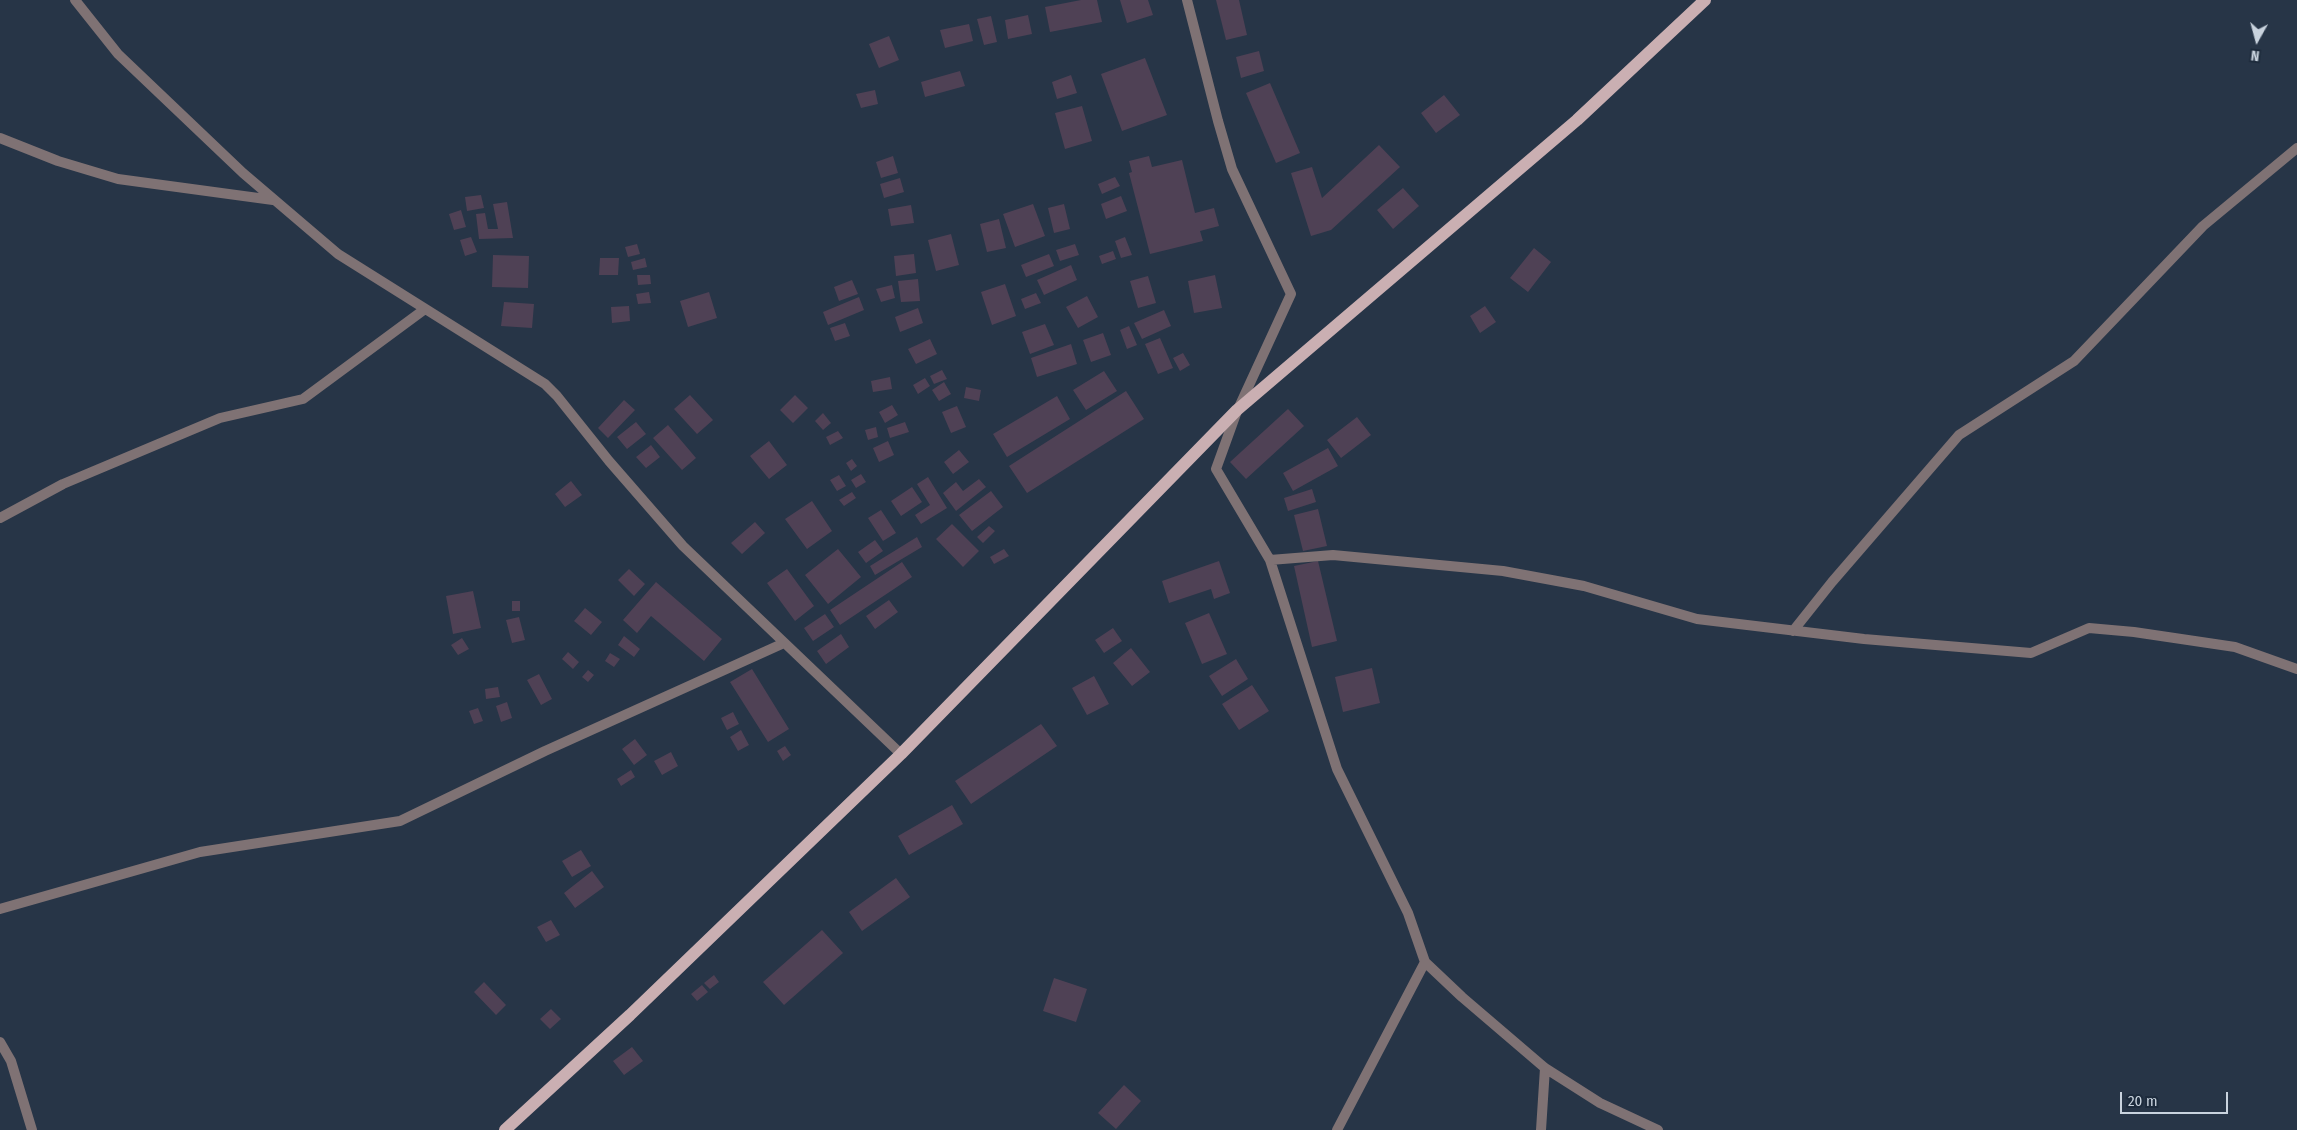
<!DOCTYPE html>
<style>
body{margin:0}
#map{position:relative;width:2297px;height:1130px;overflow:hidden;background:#273547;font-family:"Fira Sans Condensed",sans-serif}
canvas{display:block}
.north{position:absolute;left:2232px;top:15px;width:50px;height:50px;-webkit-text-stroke:4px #1d2b3c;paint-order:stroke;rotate:187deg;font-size:14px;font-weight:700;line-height:20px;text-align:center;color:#c9d3de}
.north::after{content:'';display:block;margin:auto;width:18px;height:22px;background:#c9d3de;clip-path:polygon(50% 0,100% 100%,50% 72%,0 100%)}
.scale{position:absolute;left:2120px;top:1092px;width:108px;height:22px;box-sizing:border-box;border:2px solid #c9d3de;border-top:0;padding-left:6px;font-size:15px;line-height:18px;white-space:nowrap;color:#c9d3de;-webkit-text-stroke:4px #1d2b3c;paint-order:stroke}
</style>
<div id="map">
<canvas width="2297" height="1130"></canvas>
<div class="north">N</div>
<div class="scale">20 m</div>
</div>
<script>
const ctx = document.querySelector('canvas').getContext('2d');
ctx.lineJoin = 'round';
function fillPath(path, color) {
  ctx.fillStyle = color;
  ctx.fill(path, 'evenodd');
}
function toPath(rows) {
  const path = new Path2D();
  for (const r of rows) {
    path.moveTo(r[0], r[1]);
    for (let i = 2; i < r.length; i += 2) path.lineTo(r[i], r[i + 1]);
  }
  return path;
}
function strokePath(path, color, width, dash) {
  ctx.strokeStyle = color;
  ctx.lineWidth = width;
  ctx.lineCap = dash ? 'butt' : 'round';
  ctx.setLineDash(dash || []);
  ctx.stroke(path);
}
fillPath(toPath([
 [1081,0,1097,0,1102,22,1050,32,1045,7],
 [1120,0,1148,0,1153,15,1127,23],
 [1216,0,1239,0,1247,35,1226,40],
 [1028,15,1032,34,1008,39,1005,20],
 [991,16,997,42,984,45,977,19],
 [969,24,973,41,945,48,940,30],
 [889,36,899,60,879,68,869,44],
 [1259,51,1264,71,1241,78,1236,57],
 [1145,58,1167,115,1122,131,1101,74],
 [960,71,965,86,925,97,921,82],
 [1071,75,1077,93,1057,99,1052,82],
 [1270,83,1300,153,1276,163,1246,93],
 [875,90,878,104,861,108,856,94],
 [1444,95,1460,115,1436,133,1421,113],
 [1082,106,1092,141,1065,149,1055,113],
 [1379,145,1400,167,1331,230,1311,236,1291,173,1312,167,1322,198],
 [893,156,898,173,881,178,876,162],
 [1149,156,1152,167,1182,160,1195,213,1214,208,1219,226,1200,231,1203,241,1150,254,1129,173,1132,172,1129,161],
 [1115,177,1120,186,1102,194,1098,184],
 [900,178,904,192,884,198,880,184],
 [1403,188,1419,206,1393,229,1377,210],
 [481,195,484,208,467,211,465,197],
 [1121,196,1127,211,1106,219,1101,204],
 [507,202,513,238,479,239,476,214,485,213,488,229,498,229,493,204],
 [1033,204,1045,236,1015,247,1003,214],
 [1064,204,1070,229,1054,233,1048,208],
 [911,205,914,223,891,226,888,209],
 [461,210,466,227,454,230,449,214],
 [999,219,1006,248,987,252,980,224],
 [951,234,959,265,936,271,928,240],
 [471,237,477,252,465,256,460,240],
 [1125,237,1132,255,1121,258,1115,241],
 [637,244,640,254,628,257,625,247],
 [1075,244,1079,255,1060,261,1056,250],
 [1534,248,1551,262,1528,292,1510,278],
 [1113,251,1116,259,1102,264,1099,256],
 [914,254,916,273,896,276,894,256],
 [1049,254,1054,266,1026,277,1021,265],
 [493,255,529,256,528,288,492,287],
 [600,258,619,258,618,275,599,275],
 [645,258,647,267,633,270,631,262],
 [1071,265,1077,280,1044,295,1037,280],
 [637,275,650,275,651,284,638,285],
 [1215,275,1222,308,1194,313,1188,281],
 [1148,276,1156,303,1138,308,1130,281],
 [918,279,920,301,901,302,898,281],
 [852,280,858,294,839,301,834,287],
 [1005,284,1016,316,992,325,981,292],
 [892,285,895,298,881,302,876,289],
 [649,292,651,303,638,304,636,294],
 [709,292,717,318,688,327,680,301],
 [1036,293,1041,303,1025,309,1021,299],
 [1087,296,1098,317,1078,328,1066,307],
 [859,297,864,310,828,325,823,312],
 [504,302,534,304,532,328,501,326],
 [629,306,630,321,612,323,611,307],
 [1485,306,1496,322,1480,333,1470,316],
 [918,308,923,323,900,332,895,317],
 [1164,310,1171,326,1142,339,1134,323],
 [845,323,850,336,835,341,830,328],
 [1045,324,1054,345,1030,354,1022,332],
 [1129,326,1137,345,1127,349,1120,330],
 [1103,333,1111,355,1091,362,1083,340],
 [1160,338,1173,368,1158,374,1145,344],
 [930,339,937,354,916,364,908,349],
 [1071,344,1077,364,1037,377,1031,358],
 [1183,353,1190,365,1180,371,1173,358],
 [942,370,947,379,934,384,930,376],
 [1104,371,1117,391,1086,410,1073,390],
 [890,377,892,389,873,392,871,381],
 [925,378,930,386,918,394,913,385],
 [944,382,951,394,939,401,932,390],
 [966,387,981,390,979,401,964,398],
 [1126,391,1144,419,1027,493,1009,466],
 [690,395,713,420,697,434,674,409],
 [795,395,808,408,793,423,780,410],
 [1057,396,1070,419,1007,457,993,434],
 [624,400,635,410,608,438,598,428],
 [892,405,898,415,885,423,879,412],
 [957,406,966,427,951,433,942,412],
 [1288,409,1304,426,1246,479,1230,462],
 [823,413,831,423,823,430,815,421],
 [1357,417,1371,435,1341,458,1327,440],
 [636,422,646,434,627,449,617,437],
 [905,422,909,432,890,438,887,428],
 [668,425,696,458,682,470,653,438],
 [876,427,878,437,868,440,865,430],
 [838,431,843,438,830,445,826,437],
 [769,441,787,465,769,479,750,456],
 [888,441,894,455,879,462,873,448],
 [651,445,660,457,646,468,636,457],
 [1328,448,1338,466,1293,491,1283,473],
 [959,450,969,462,953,474,944,462],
 [852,459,857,466,851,471,846,463],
 [861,474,866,482,856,488,851,480],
 [839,475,846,486,837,491,830,480],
 [928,477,947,508,921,524,915,515,930,505,917,484],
 [979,479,986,487,956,511,943,493,956,482,963,491],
 [571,481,582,495,565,507,555,494],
 [912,487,922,502,901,516,891,501],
 [1312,489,1316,502,1288,511,1284,498],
 [991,491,1003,507,972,531,959,515],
 [852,492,856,498,844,506,839,500],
 [812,501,832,531,807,549,785,519],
 [1318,509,1327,546,1303,551,1294,515],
 [881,510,896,533,883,541,868,518],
 [755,522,765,533,742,554,731,543],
 [952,524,979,551,963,567,936,539],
 [989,526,995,531,983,543,977,537],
 [917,537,922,547,875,575,870,566],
 [875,540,883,551,866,563,858,552],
 [838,549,861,577,828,604,805,575],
 [1004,549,1009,556,994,564,990,557],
 [1219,561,1230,593,1214,599,1211,589,1169,603,1162,581],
 [1318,561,1337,641,1312,647,1294,566],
 [902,562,912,577,840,625,830,610],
 [629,569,645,584,634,596,618,580],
 [787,569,814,606,795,621,767,583],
 [656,582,722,639,704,661,651,616,637,633,623,620],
 [473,591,481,628,453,634,446,596],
 [889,600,898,612,875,629,866,616],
 [512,601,520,601,520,611,512,611],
 [585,608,602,622,591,635,574,621],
 [1209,613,1227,654,1202,664,1185,623],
 [825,614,834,627,813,641,804,628],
 [519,617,525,640,512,643,506,620],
 [1113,628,1122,641,1104,653,1095,640],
 [841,634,849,647,826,664,817,651],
 [624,636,640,649,634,657,618,645],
 [462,638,469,649,458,655,451,645],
 [1131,648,1150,672,1132,686,1113,663],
 [568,652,579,662,573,669,562,659],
 [610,653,620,659,614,667,605,661],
 [1236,659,1248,679,1222,696,1209,676],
 [1372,668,1380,703,1343,712,1335,677],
 [752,669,789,729,768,742,730,682],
 [588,670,594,675,588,682,582,677],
 [539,674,552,699,541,705,527,680],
 [1094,676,1109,704,1087,715,1072,688],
 [1252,685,1269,711,1239,730,1222,704],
 [498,687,500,697,486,699,485,689],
 [507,702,512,718,501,722,496,706],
 [478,708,483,721,474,724,469,711],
 [733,712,739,724,727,730,721,718],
 [1041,724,1057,746,971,804,955,781],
 [741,730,749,745,738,751,730,737],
 [635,739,647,755,634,765,622,749],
 [785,746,791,755,783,761,777,751],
 [671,752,678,766,662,775,654,761],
 [631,770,635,777,621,786,617,779],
 [952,805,963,824,909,855,898,836],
 [581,850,591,866,572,877,562,861],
 [592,871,604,887,575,908,564,893],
 [896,878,910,897,862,931,849,912],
 [551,920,560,935,546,942,537,927],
 [822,930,843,953,784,1005,763,982],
 [714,975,719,982,710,989,704,983],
 [1054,978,1087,989,1076,1022,1043,1011],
 [484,982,506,1005,496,1015,474,992],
 [702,985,708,992,697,1001,691,994],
 [551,1009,561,1019,550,1029,540,1019],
 [632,1047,643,1061,624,1075,613,1061],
 [1124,1085,1141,1101,1116,1129,1098,1113]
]), '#4f4155');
strokePath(toPath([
 [75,0,118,54,243,173,338,254,545,384,557,396,609,461,683,546,901,754],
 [0,138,58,161,118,179,273,200],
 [1237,411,1216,469,1270,560,1337,769,1408,913,1425,962,1462,997,1545,1068,1600,1103,1658,1130],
 [0,518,63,484,220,418,303,399,425,309],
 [1270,560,1333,555,1503,571,1584,586,1697,619,1864,639,2031,653,2089,628,2134,632,2235,647,2297,669],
 [1793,631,1832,582,1959,435,2074,361,2203,226,2297,148],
 [0,909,200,852,400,821,545,751,784,643],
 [0,1042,11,1061,32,1130],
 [1337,1130,1425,962],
 [1541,1130,1545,1068]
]), '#7f7274', 10);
strokePath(toPath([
 [1187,0,1218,121,1232,169,1291,294,1239,407]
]), '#7f7274', 10);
strokePath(toPath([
 [505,1130,630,1015,901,754,1237,410,1577,120,1705,0]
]), '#caafb2', 12);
</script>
